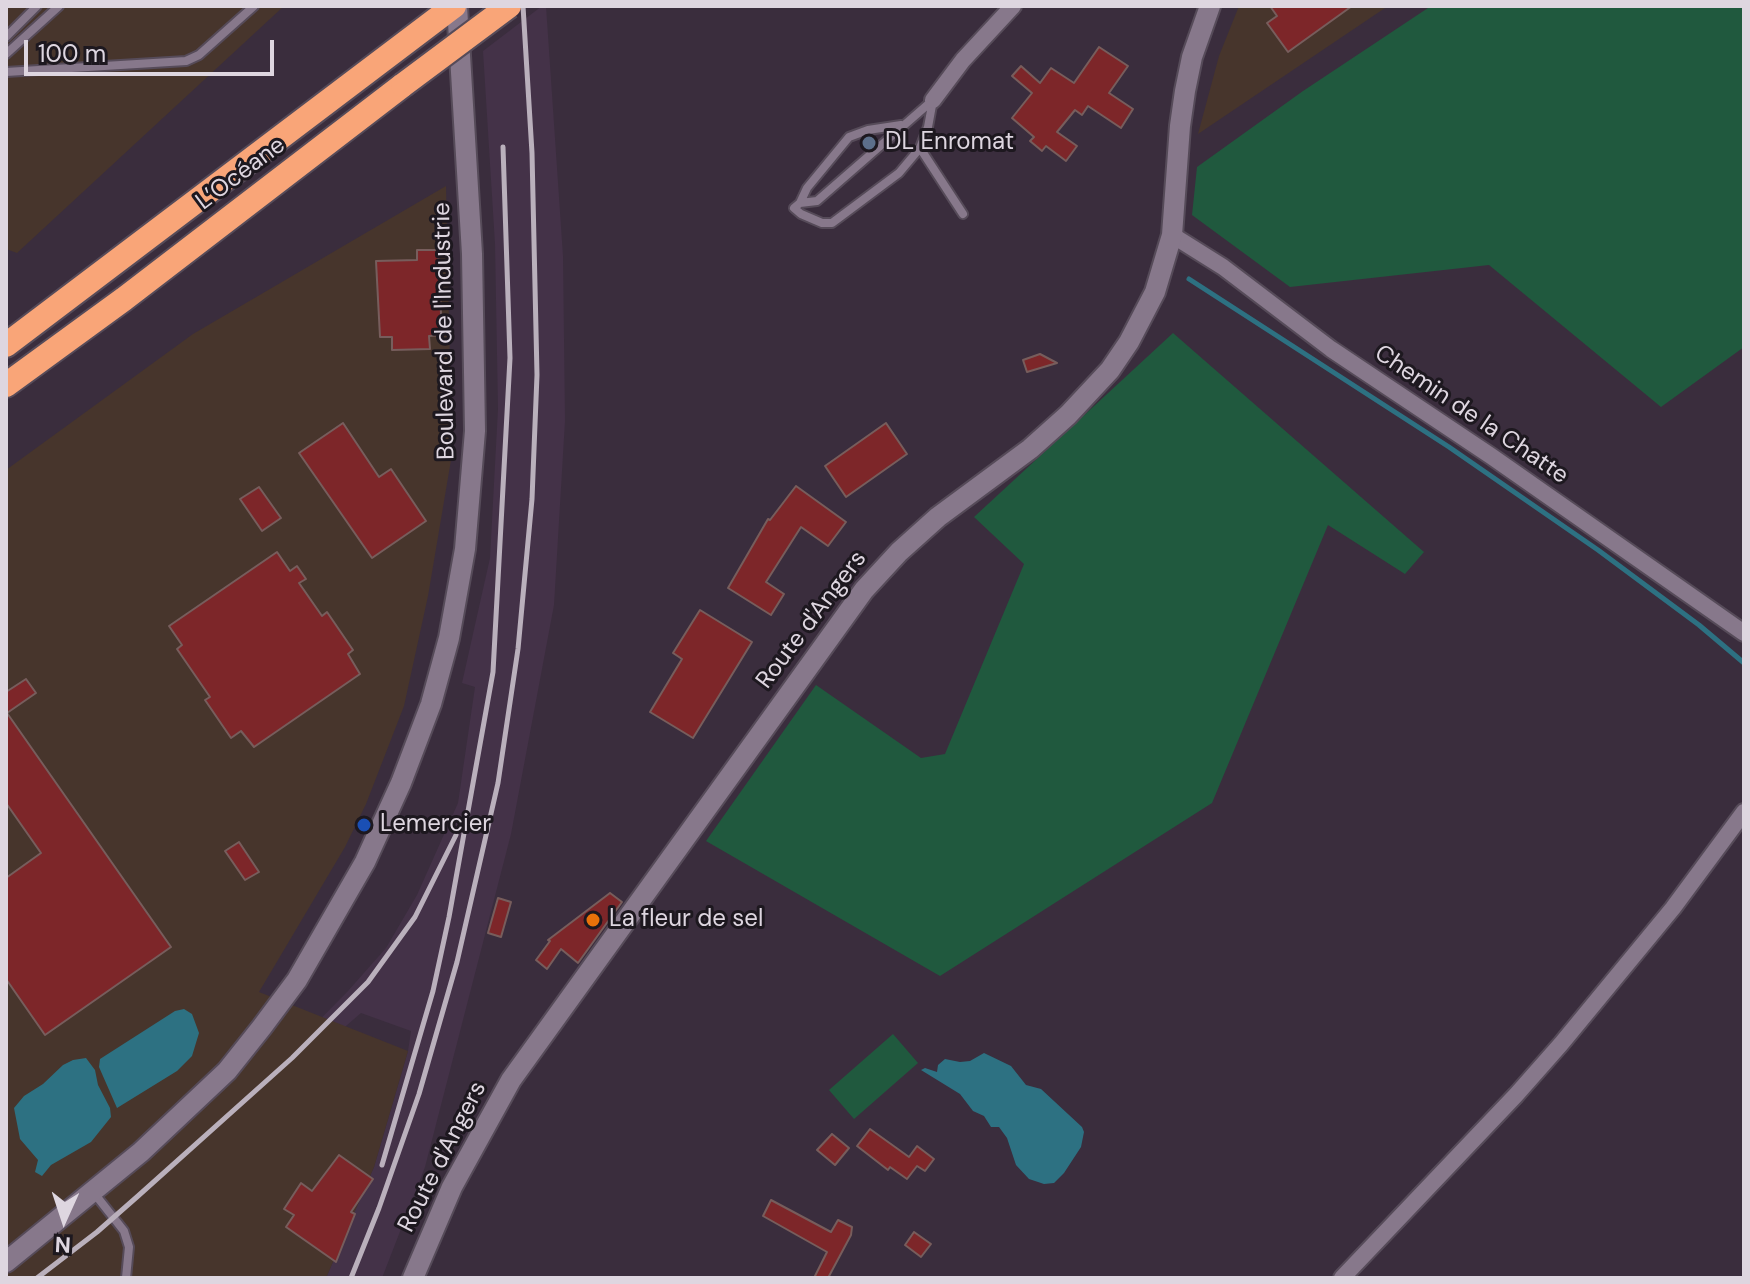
<!DOCTYPE html>
<meta charset="utf-8">
<style>
body{margin:0}
#map{position:relative;width:1750px;height:1284px;overflow:hidden;background:#3a2d3d;font-family:"DM Sans",sans-serif}
canvas{display:block}
.frame{position:absolute;inset:0;border:8px solid #ded6e0;pointer-events:none}
.north{position:absolute;left:24px;top:1180px;width:80px;height:80px;-webkit-text-stroke:6px #1d181f;paint-order:stroke;rotate:183deg;font-size:22px;font-weight:700;line-height:32px;text-align:center;color:#ded6e0}
.north::after{content:'';display:block;margin:auto;width:28px;height:36px;background:#ded6e0;clip-path:polygon(50% 0,100% 100%,50% 72%,0 100%)}
.scale{position:absolute;left:24px;top:40px;width:250px;height:36px;box-sizing:border-box;border:4px solid #ded6e0;border-top:0;padding-left:10px;font-size:24px;line-height:28px;white-space:nowrap;color:#ded6e0;-webkit-text-stroke:6px #1d181f;paint-order:stroke}
</style>
<div id="map">
<canvas width="1750" height="1284"></canvas>
<div class="frame"></div>
<div class="north">N</div>
<div class="scale">100 m</div>
</div>
<script>
const ctx = document.querySelector('canvas').getContext('2d');
ctx.lineJoin = 'round';
function fillPath(path, color) {
  ctx.fillStyle = color;
  ctx.fill(path, 'evenodd');
}
function toPath(rows) {
  const path = new Path2D();
  for (const r of rows) {
    path.moveTo(r[0], r[1]);
    for (let i = 2; i < r.length; i += 2) path.lineTo(r[i], r[i + 1]);
  }
  return path;
}
function strokePath(path, color, width, dash) {
  ctx.strokeStyle = color;
  ctx.lineWidth = width;
  ctx.lineCap = dash ? 'butt' : 'round';
  ctx.setLineDash(dash || []);
  ctx.stroke(path);
}
function drawText(font, color, halo, rows, align = 'center') {
  ctx.font = font + ' "DM Sans",sans-serif';
  ctx.lineWidth = 6;
  ctx.setLineDash([]);
  ctx.textBaseline = 'middle';
  ctx.strokeStyle = halo;
  ctx.fillStyle = color;
  for (const [text, x, y, turn = 0] of rows) {
    ctx.save();
    ctx.translate(x, y);
    ctx.rotate((+turn || 0) * Math.PI / 180);
    ctx.textAlign = isNaN(turn) ? turn : align;
    if (halo) ctx.strokeText(text, 0, 0);
    ctx.fillText(text, 0, 0);
    ctx.restore();
  }
}
fillPath(toPath([
 [542,6,546,6,563,256,565,421,554,605,511,834,425,1167,382,1278,326,1278,374,1167,408,1051,411,1031,361,1013,128,1214,348,991,386,948,417,895,458,803,475,687,462,683,490,558,498,409,495,244,483,51]
]), '#443248');
fillPath(toPath([
 [6,6,284,6,17,253,6,249],
 [1239,6,1388,6,1198,134,1219,56],
 [446,186,452,454,428,596,404,706,366,804,345,847,259,992,408,1051,374,1167,326,1278,6,1278,6,470,193,334]
]), '#47352c');
fillPath(toPath([
 [1431,6,1744,6,1744,347,1661,407,1489,265,1290,287,1192,215,1197,167,1303,91],
 [1173,333,1424,552,1405,574,1328,525,1212,803,940,976,706,841,816,685,921,758,945,754,1024,564,974,517],
 [893,1034,918,1063,854,1119,829,1090]
]), '#20593e');
fillPath(toPath([
 [184,1009,192,1014,199,1033,192,1056,177,1071,117,1108,99,1067,100,1059,175,1011],
 [984,1053,1011,1066,1026,1085,1041,1089,1082,1127,1084,1132,1081,1147,1064,1173,1054,1183,1044,1184,1029,1179,1016,1165,1007,1138,999,1127,991,1127,984,1116,973,1111,960,1094,921,1070,925,1068,937,1072,938,1065,945,1059,960,1062,970,1061],
 [86,1058,95,1070,98,1085,110,1108,111,1117,91,1142,51,1165,42,1176,35,1172,38,1160,20,1139,14,1108,24,1096,43,1084,63,1065,73,1060]
]), '#2d7182');
strokePath(toPath([
 [1189,279,1449,447,1598,550,1699,625,1744,663]
]), '#2d7182', 5);
const building = toPath([
 [1270,6,1352,6,1288,52,1267,23,1277,16,1270,6],
 [1099,47,1128,66,1109,93,1133,109,1121,128,1088,106,1082,115,1075,110,1057,132,1077,146,1066,161,1046,146,1042,151,1030,141,1034,137,1012,118,1032,93,1012,76,1021,66,1040,83,1051,68,1074,83,1099,47],
 [417,250,438,250,442,335,429,336,430,349,392,350,392,337,380,337,376,261,417,260,417,250],
 [1040,354,1057,363,1027,372,1023,360,1040,354],
 [343,423,379,477,391,469,426,521,372,558,299,453,343,423],
 [886,423,907,454,846,497,825,466,886,423],
 [796,486,846,522,828,546,801,527,766,582,784,594,771,615,728,588,768,519,770,520,796,486],
 [259,487,281,518,262,531,240,499,259,487],
 [277,552,290,571,297,566,306,579,299,583,322,616,327,612,353,650,348,654,360,674,254,747,241,731,231,738,205,700,210,697,177,649,182,645,169,626,277,552],
 [700,610,752,642,693,738,650,712,682,659,673,653,700,610],
 [26,679,36,693,7,713,171,947,45,1035,6,979,6,878,41,853,6,803,6,692,26,679],
 [239,842,259,872,245,880,225,851,239,842],
 [610,893,622,902,578,963,561,949,547,969,536,960,550,941,548,940,610,893],
 [498,898,511,902,501,937,488,933,498,898],
 [870,1129,909,1157,917,1146,934,1159,925,1171,917,1166,907,1179,890,1167,888,1170,857,1146,870,1129],
 [832,1134,849,1148,835,1165,817,1150,832,1134],
 [339,1155,373,1179,351,1212,355,1214,336,1262,286,1227,294,1215,284,1209,301,1183,312,1191,339,1155],
 [771,1200,831,1232,838,1220,852,1227,851,1235,828,1278,814,1278,827,1252,763,1216,771,1200],
 [914,1232,931,1244,921,1257,905,1245,914,1232]
]);
fillPath(building, '#7d2629');
strokePath(building, '#775d5c', 2);
const lane = toPath([
 [6,37,37,6],
 [6,54,59,6],
 [6,72,186,61,199,55,254,6],
 [933,100,928,127,920,148,899,173,832,223,822,223,801,214,794,208,800,203,817,201,933,100],
 [920,148,963,214],
 [800,203,807,188,849,137,868,130,901,125],
 [94,1193,124,1231,129,1247,126,1278]
]);
const street = toPath([
 [933,100,963,60,1013,6],
 [1172,235,1223,267,1331,349,1491,456,1744,633],
 [1342,1278,1516,1095,1561,1044,1673,908,1744,812]
]);
const secondary = toPath([
 [6,1262,141,1152,227,1071,262,1027,297,980,365,862,401,783,431,704,449,638,465,549,475,431,472,254,457,6],
 [413,1278,452,1187,511,1080,864,590,899,552,938,517,1030,449,1068,415,1110,370,1129,342,1155,292,1172,235,1180,126,1185,91,1192,57,1210,6]
]);
const highway = toPath([
 [6,345,454,6],
 [6,385,124,299,403,85]
]);
strokePath(lane, '#564b59', 12);
strokePath(street, '#564b59', 20);
strokePath(secondary, '#564b59', 24);
strokePath(highway, '#564b59', 28);
strokePath(lane, '#87788b', 8);
strokePath(street, '#87788b', 16);
strokePath(secondary, '#87788b', 20);
strokePath(highway, '#f9a578', 24);
strokePath(toPath([
 [382,1165,433,991,449,917,493,672,510,358,503,147],
 [37,1278,97,1232,138,1196,292,1058,368,982,415,917,456,835],
 [351,1278,379,1208,419,1094,457,962,498,783,518,649,532,499,537,375,532,153,523,6]
]), '#bab0bc', 5);
const highwayBridge = toPath([
 [403,85,509,6]
]);
strokePath(highwayBridge, '#564b59', 28, []);
strokePath(highwayBridge, '#f9a578', 24);
for (const [x, y, r, color] of [
 [869,143,8,"#5c6f8a"],
 [364,825,8,"#1a4fb4"],
 [593,920,8,"#e8710a"]
]) {
  const dot = new Path2D();
  dot.arc(x, y, r, 0, 2 * Math.PI);
  ctx.fillStyle = color;
  ctx.fill(dot);
  strokePath(dot, '#1d181f', 3);
}
drawText('24px', '#ded6e0', '#1d181f', [
 ["DL Enromat",885,143],
 ["Lemercier",380,825],
 ["La fleur de sel",609,920]
], 'left');
drawText('24px', '#ded6e0', '#1d181f', [
 ["L’Océane",241,174,-37],
 ["Boulevard de l'Industrie",445,331,-91],
 ["Chemin de la Chatte",1471,415,34],
 ["Route d'Angers",812,620,-53],
 ["Route d'Angers",443,1157,-63]
]);
</script>
